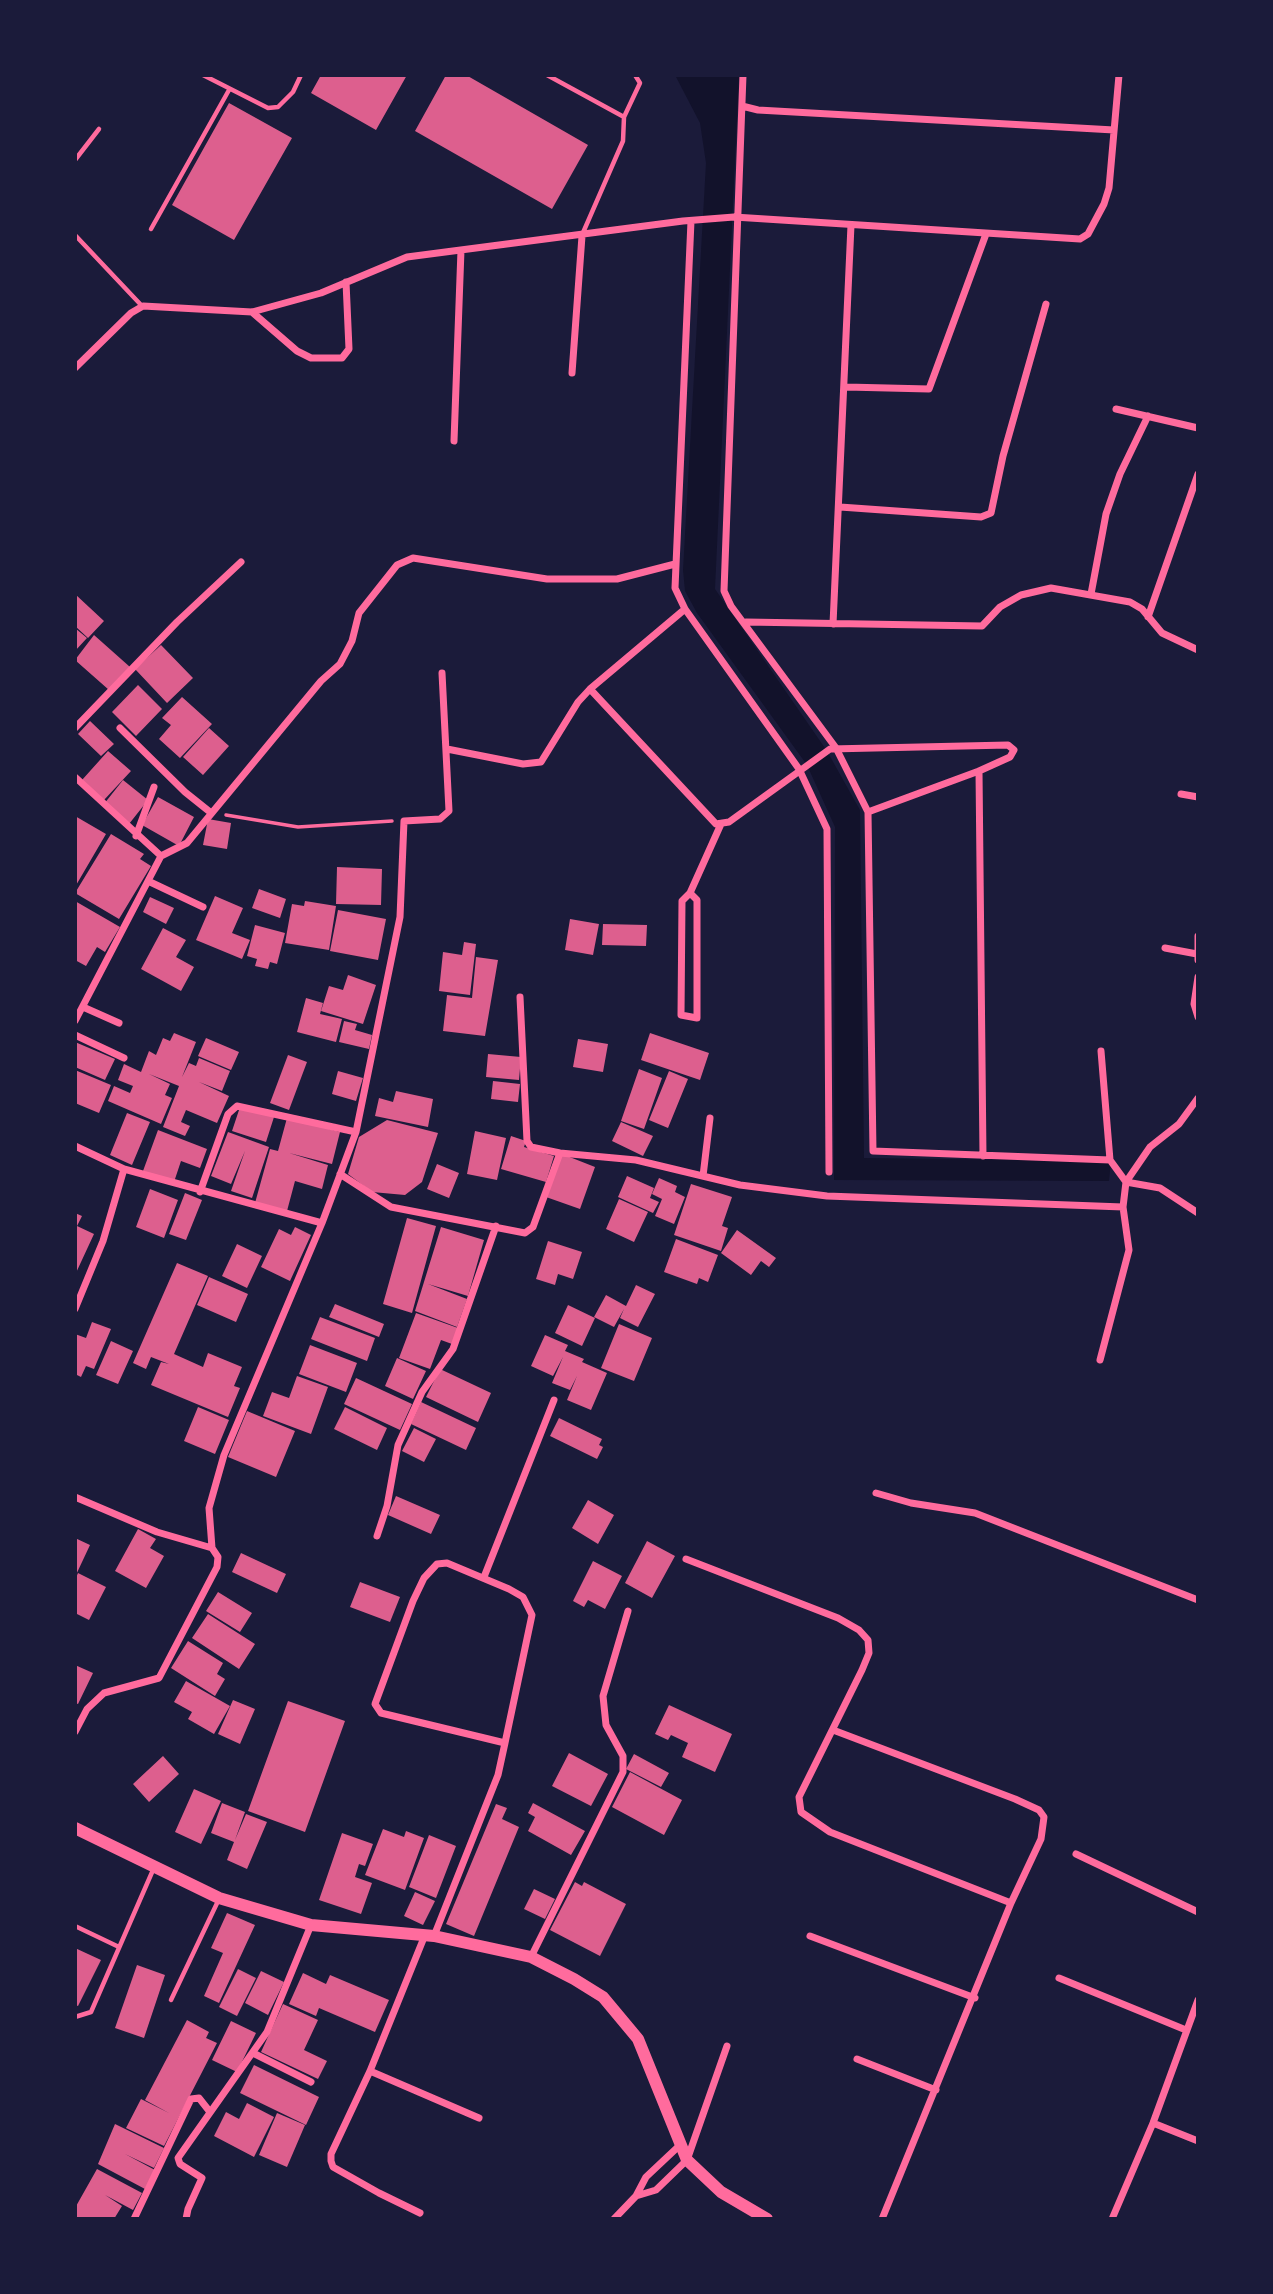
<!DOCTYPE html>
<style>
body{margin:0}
#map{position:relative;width:1273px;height:2294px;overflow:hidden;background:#1b1b3a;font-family:"Golos Text",sans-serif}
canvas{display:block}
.frame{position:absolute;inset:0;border:77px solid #1b1b3a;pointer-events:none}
</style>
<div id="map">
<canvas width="1273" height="2294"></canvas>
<div class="frame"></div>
</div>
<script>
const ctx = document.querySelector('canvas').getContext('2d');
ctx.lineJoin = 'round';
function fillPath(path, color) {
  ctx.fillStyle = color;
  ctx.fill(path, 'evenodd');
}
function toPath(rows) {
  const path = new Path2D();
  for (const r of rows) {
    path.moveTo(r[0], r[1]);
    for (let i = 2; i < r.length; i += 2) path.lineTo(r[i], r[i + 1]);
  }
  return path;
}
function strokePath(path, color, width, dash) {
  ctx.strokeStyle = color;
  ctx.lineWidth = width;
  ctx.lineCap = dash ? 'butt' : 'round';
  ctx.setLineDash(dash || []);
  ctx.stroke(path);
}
fillPath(toPath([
 [675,75,739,75,715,589,827,751,860,810,864,1158,1111,1161,1109,1181,834,1180,835,827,807,765,697,613,685,591,683,570,706,163,700,123]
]), '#12122b');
fillPath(toPath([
 [321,75,407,75,376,130,311,93],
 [446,75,466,75,588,145,552,209,415,131],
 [229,103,292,138,234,240,172,205],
 [75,594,104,621,88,638,75,626],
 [75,628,87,638,75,651],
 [94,635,130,667,109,690,75,660],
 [161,645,193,678,167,703,135,669],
 [138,685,162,709,136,736,112,712],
 [182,697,212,724,180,758,159,739,171,725,162,718],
 [90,721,114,744,101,756,78,734],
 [209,728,229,746,203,775,183,757],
 [108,751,131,771,104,800,82,780],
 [123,780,148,800,129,824,104,804],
 [158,797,194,817,179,846,142,825],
 [75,816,106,834,75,887],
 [208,819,231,823,227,849,203,845],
 [111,834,144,854,140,859,151,866,119,919,75,893],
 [337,867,382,869,381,905,336,904],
 [259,889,286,899,280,918,252,908],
 [215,896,243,908,232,933,250,940,242,959,196,940],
 [150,897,174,908,166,924,143,912],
 [75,901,120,927,105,952,97,947,86,966,75,960],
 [305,901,336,906,329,950,285,943,292,904,304,906],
 [338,910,386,919,378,960,330,951],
 [570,919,599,924,593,955,565,950],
 [603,924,647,925,646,946,602,945],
 [255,925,285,933,277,964,270,962,268,969,255,966,257,959,247,956],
 [163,928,186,940,176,957,194,967,181,991,141,969],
 [464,942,476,944,470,995,439,991,443,952,462,955],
 [476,957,498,960,485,1036,443,1031,447,995,472,998],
 [348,975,376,985,363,1024,321,1011,329,986,343,990],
 [306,998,323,1003,320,1014,342,1019,336,1042,297,1032],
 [344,1021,357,1024,355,1030,372,1035,369,1049,339,1042],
 [174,1033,196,1042,182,1077,189,1063,196,1066,199,1058,230,1071,222,1091,199,1082,229,1096,217,1123,186,1110,181,1122,190,1126,185,1136,163,1127,179,1086,149,1074,170,1084,165,1095,172,1098,161,1124,108,1101,114,1086,130,1093,133,1086,118,1080,124,1064,141,1072,149,1051,156,1055,163,1038,170,1041],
 [650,1033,709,1053,700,1080,641,1060],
 [206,1038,239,1052,231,1070,198,1056],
 [578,1039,608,1044,603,1072,573,1067],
 [75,1042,115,1059,105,1080,75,1067],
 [488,1054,521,1057,519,1080,486,1077],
 [288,1055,307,1062,289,1110,270,1103],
 [639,1069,662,1078,644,1129,621,1121],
 [75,1070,111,1085,99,1113,75,1103],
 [338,1071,363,1078,356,1101,332,1094],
 [669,1071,688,1079,668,1128,649,1120],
 [493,1081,520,1084,518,1102,491,1099],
 [396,1091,433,1099,428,1127,375,1116,379,1098,393,1102],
 [240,1107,274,1117,266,1142,232,1131],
 [127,1113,150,1122,132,1165,110,1155],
 [287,1118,340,1132,332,1164,289,1153,328,1165,322,1189,295,1181,287,1211,255,1203,270,1149,278,1151],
 [387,1120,438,1133,422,1182,405,1195,372,1192,348,1174,359,1137],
 [621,1122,653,1136,643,1156,612,1141],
 [158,1130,207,1149,200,1168,181,1161,174,1182,143,1171],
 [475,1131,506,1138,497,1180,467,1174],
 [228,1132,269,1147,252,1198,231,1191,245,1151,231,1184,211,1176],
 [511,1136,526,1141,524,1147,554,1156,546,1182,501,1169],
 [562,1154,595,1167,580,1209,546,1197],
 [437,1164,459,1173,449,1198,427,1189],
 [627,1176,654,1188,650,1198,659,1202,653,1213,618,1197],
 [659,1178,677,1186,675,1192,685,1197,674,1224,655,1216,662,1199,652,1194],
 [691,1184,732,1197,722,1226,728,1228,721,1251,674,1235],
 [150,1189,178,1200,164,1238,136,1227],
 [185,1193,202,1200,186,1240,169,1234],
 [619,1199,648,1212,634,1242,606,1229],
 [75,1213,82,1216,77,1226,94,1234,75,1275],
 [407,1218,436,1226,412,1313,383,1304],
 [295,1227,311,1235,290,1281,261,1267,279,1229,291,1235],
 [441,1227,484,1240,468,1296,428,1284,467,1299,457,1327,415,1311],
 [737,1230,776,1258,769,1267,761,1261,751,1275,721,1253],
 [676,1239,718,1255,708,1282,699,1278,697,1284,664,1272],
 [548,1241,582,1252,573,1279,558,1274,555,1285,536,1279],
 [237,1244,262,1256,247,1288,222,1276],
 [177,1263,208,1276,174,1354,203,1367,208,1353,242,1367,234,1386,240,1388,228,1417,151,1385,161,1362,169,1364,151,1357,146,1369,133,1363],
 [209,1277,248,1294,236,1322,197,1305],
 [636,1285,655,1294,638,1327,620,1318,624,1309,614,1327,594,1317,606,1295,626,1306],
 [335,1304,384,1324,379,1337,329,1317],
 [568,1305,595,1318,582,1346,555,1333],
 [416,1313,458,1328,452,1344,441,1340,430,1369,399,1358],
 [320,1317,375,1338,367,1361,311,1339],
 [92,1322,111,1329,94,1369,86,1366,81,1377,75,1374,75,1334,86,1338],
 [619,1324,652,1338,634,1381,601,1368],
 [545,1335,568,1345,565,1351,584,1359,582,1362,607,1373,591,1410,567,1400,577,1376,570,1390,552,1383,563,1357,553,1376,531,1366],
 [111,1341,133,1351,118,1384,96,1375],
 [310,1345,357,1363,346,1392,299,1374],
 [397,1358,426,1371,413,1399,385,1386],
 [440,1369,491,1393,478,1422,426,1397],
 [297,1376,328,1387,311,1434,263,1416,272,1392,289,1398],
 [356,1378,412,1404,400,1430,344,1404],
 [421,1402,476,1428,466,1450,411,1424],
 [198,1407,229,1420,215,1454,184,1441],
 [345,1407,387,1428,377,1450,334,1429],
 [247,1411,295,1431,276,1477,228,1457],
 [559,1418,602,1439,599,1445,603,1447,597,1459,550,1436],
 [414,1428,436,1439,424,1462,402,1451],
 [396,1496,440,1515,431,1534,388,1515],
 [588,1500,614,1515,598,1544,572,1528],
 [138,1529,156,1539,150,1548,164,1556,146,1588,115,1571],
 [75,1538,90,1545,75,1577],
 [647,1541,675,1556,652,1598,625,1583],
 [241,1553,286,1574,277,1593,232,1572],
 [593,1561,622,1576,605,1609,588,1600,584,1607,573,1601],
 [78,1573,106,1587,89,1620,75,1613,75,1580],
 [360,1582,400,1597,390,1622,350,1607],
 [218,1592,252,1613,240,1632,206,1611],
 [208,1614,255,1644,239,1669,192,1638],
 [188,1641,223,1663,217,1674,225,1679,215,1696,171,1668],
 [75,1665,93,1673,78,1704,75,1703],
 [186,1681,230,1706,214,1734,188,1719,192,1712,174,1702],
 [233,1700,255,1709,240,1744,218,1734],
 [288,1701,345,1721,305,1832,248,1811],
 [669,1705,732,1734,715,1772,682,1757,688,1743,671,1735,668,1740,655,1734],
 [569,1753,608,1774,591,1806,552,1786],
 [634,1754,669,1773,661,1787,626,1769],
 [163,1756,179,1774,149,1802,133,1784],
 [630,1772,682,1800,664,1835,612,1807],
 [194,1789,221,1801,201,1844,175,1832],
 [222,1803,245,1812,235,1840,246,1814,267,1822,247,1869,227,1860,234,1842,211,1833],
 [533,1803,585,1831,571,1855,528,1831,535,1817,528,1813],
 [496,1804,507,1808,502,1819,519,1827,474,1936,446,1924],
 [383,1829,404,1837,406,1831,424,1838,405,1890,365,1875],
 [342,1833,373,1844,365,1866,359,1864,355,1877,372,1883,361,1914,319,1900],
 [429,1835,456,1846,436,1898,409,1887],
 [575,1882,582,1886,584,1882,626,1904,600,1956,550,1930],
 [534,1889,555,1899,545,1919,524,1909],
 [415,1892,435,1901,423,1925,404,1916],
 [227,1913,255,1925,219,2003,204,1996,223,1953,211,1948],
 [75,1948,101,1960,78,2006,75,2005],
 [137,1965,165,1975,144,2038,115,2028],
 [238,1969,256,1978,237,2016,219,2007],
 [261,1971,284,1982,268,2015,245,2003],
 [303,1973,326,1984,330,1975,389,2000,375,2032,319,2008,316,2016,289,2004],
 [283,2004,318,2020,304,2050,327,2061,318,2079,261,2052],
 [187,2020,209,2032,206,2038,217,2043,164,2146,126,2128,141,2099,169,2113,145,2100],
 [231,2021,256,2033,237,2072,212,2060],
 [254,2065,319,2097,306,2125,240,2093],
 [247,2103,274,2117,254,2157,214,2136,226,2112,239,2119],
 [277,2113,305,2125,287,2167,259,2155],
 [115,2124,164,2148,154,2168,125,2154,155,2170,145,2189,98,2164],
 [97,2169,142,2193,133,2210,105,2195,122,2206,114,2219,75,2219,75,2208]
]), '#dd5f8e');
strokePath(toPath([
 [226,815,298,827,392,821]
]), '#ff6b9d', 3.5);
strokePath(toPath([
 [203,75,268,108,278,107,293,92,301,75],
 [547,75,624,117],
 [75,160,99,129],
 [151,229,229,90],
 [75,235,142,306],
 [582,235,623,141,624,117,640,83,635,75],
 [75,1926,119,1947],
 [171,2000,219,1899],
 [75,2017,91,2012,153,1870]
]), '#ff6b9d', 4.5);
strokePath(toPath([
 [743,75,724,591,731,606,836,748,868,812,873,1151,1110,1160,1126,1182,1160,1188,1198,1213],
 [742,106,758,110,1114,130],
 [691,221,675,588,685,609,799,769,827,829,829,1172],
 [252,312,297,351,311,358,342,358,349,349,346,282],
 [75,368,131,313,143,306,252,312,321,293,407,257,683,221,734,217,1080,239,1088,234,1104,204,1109,188,1119,75],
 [572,373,582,236],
 [846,387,929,389,986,234],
 [1116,409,1198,428],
 [454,441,461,250],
 [840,507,981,517,991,513,1003,456,1046,304],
 [1091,594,1106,514,1120,474,1148,416],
 [685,609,590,689,716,824,729,822,830,749,1008,745,1014,750,1010,757,979,771,868,812],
 [1148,617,1198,474],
 [746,622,982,626,1000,607,1021,595,1051,588,1130,602,1142,609,1162,633,1198,650],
 [833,624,851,225],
 [75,728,177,622,241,562],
 [120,728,185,792,210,812],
 [447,749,523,764,541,762,578,702,590,689],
 [979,771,983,1156],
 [75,777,161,856],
 [1181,794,1198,797],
 [136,836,154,787],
 [148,881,203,907],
 [690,893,697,900,697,1018,681,1015,682,901,690,893,721,824],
 [1198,936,1198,960],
 [1165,948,1197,954],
 [1198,977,1194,1004,1198,1017],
 [520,997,527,1141,531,1147,560,1153,636,1160,740,1185,827,1196,1123,1207],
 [83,1007,119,1023],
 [75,1021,161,856,187,843,321,681,340,664,352,641,359,613,397,565,413,558,547,579,617,579,675,564],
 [75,1035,124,1058],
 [1101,1051,1110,1160],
 [75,1146,124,1169,322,1223],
 [340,1174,391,1207,525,1233,533,1227,560,1153],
 [703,1176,710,1118],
 [200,1192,228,1114,237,1106,356,1132],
 [75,1309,103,1241,124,1169],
 [1100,1360,1129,1250,1123,1207,1126,1182,1150,1147,1179,1124,1198,1098],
 [876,1493,911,1503,975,1513,1198,1600],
 [75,1497,157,1532,212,1548],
 [377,1536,387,1506,398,1445,422,1392,453,1349,496,1226],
 [686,1559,838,1618,859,1630,868,1640,869,1653,862,1670,799,1797,801,1812,830,1832,1011,1903],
 [484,1577,554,1400],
 [833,1730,1015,1799,1039,1810,1044,1817,1041,1839,1011,1903,882,2219],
 [75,1732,87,1709,104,1693,159,1678,217,1567,218,1557,212,1548,209,1508,224,1455,322,1223,356,1132,400,917,404,821,440,819,449,811,442,673],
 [1076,1854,1198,1912],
 [434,1936,498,1775,505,1743,532,1615,523,1597,509,1589,447,1563,437,1564,424,1578,413,1601,375,1704,381,1713,505,1743],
 [810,1936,975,1998],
 [531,1957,623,1772,623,1756,606,1725,603,1696,628,1611],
 [1059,1978,1186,2030],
 [253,2053,311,2082],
 [857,2059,936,2090],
 [370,2071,479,2118],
 [1153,2123,1198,2141],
 [636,2196,656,2190,687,2160,727,2046],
 [420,2213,379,2193,333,2167,331,2161,331,2154,370,2071,425,1935],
 [134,2219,191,2099,199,2098,210,2112],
 [186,2219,188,2209,202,2178,180,2164,178,2158,267,2032,311,1925],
 [614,2219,636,2196,646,2177,680,2145],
 [1112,2219,1153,2123,1198,2000]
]), '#ff6b9d', 7);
strokePath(toPath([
 [75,1828,219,1898,311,1925,434,1936,531,1957,574,1979,603,1997,638,2039,687,2160,721,2192,767,2219]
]), '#ff6b9d', 12);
</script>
